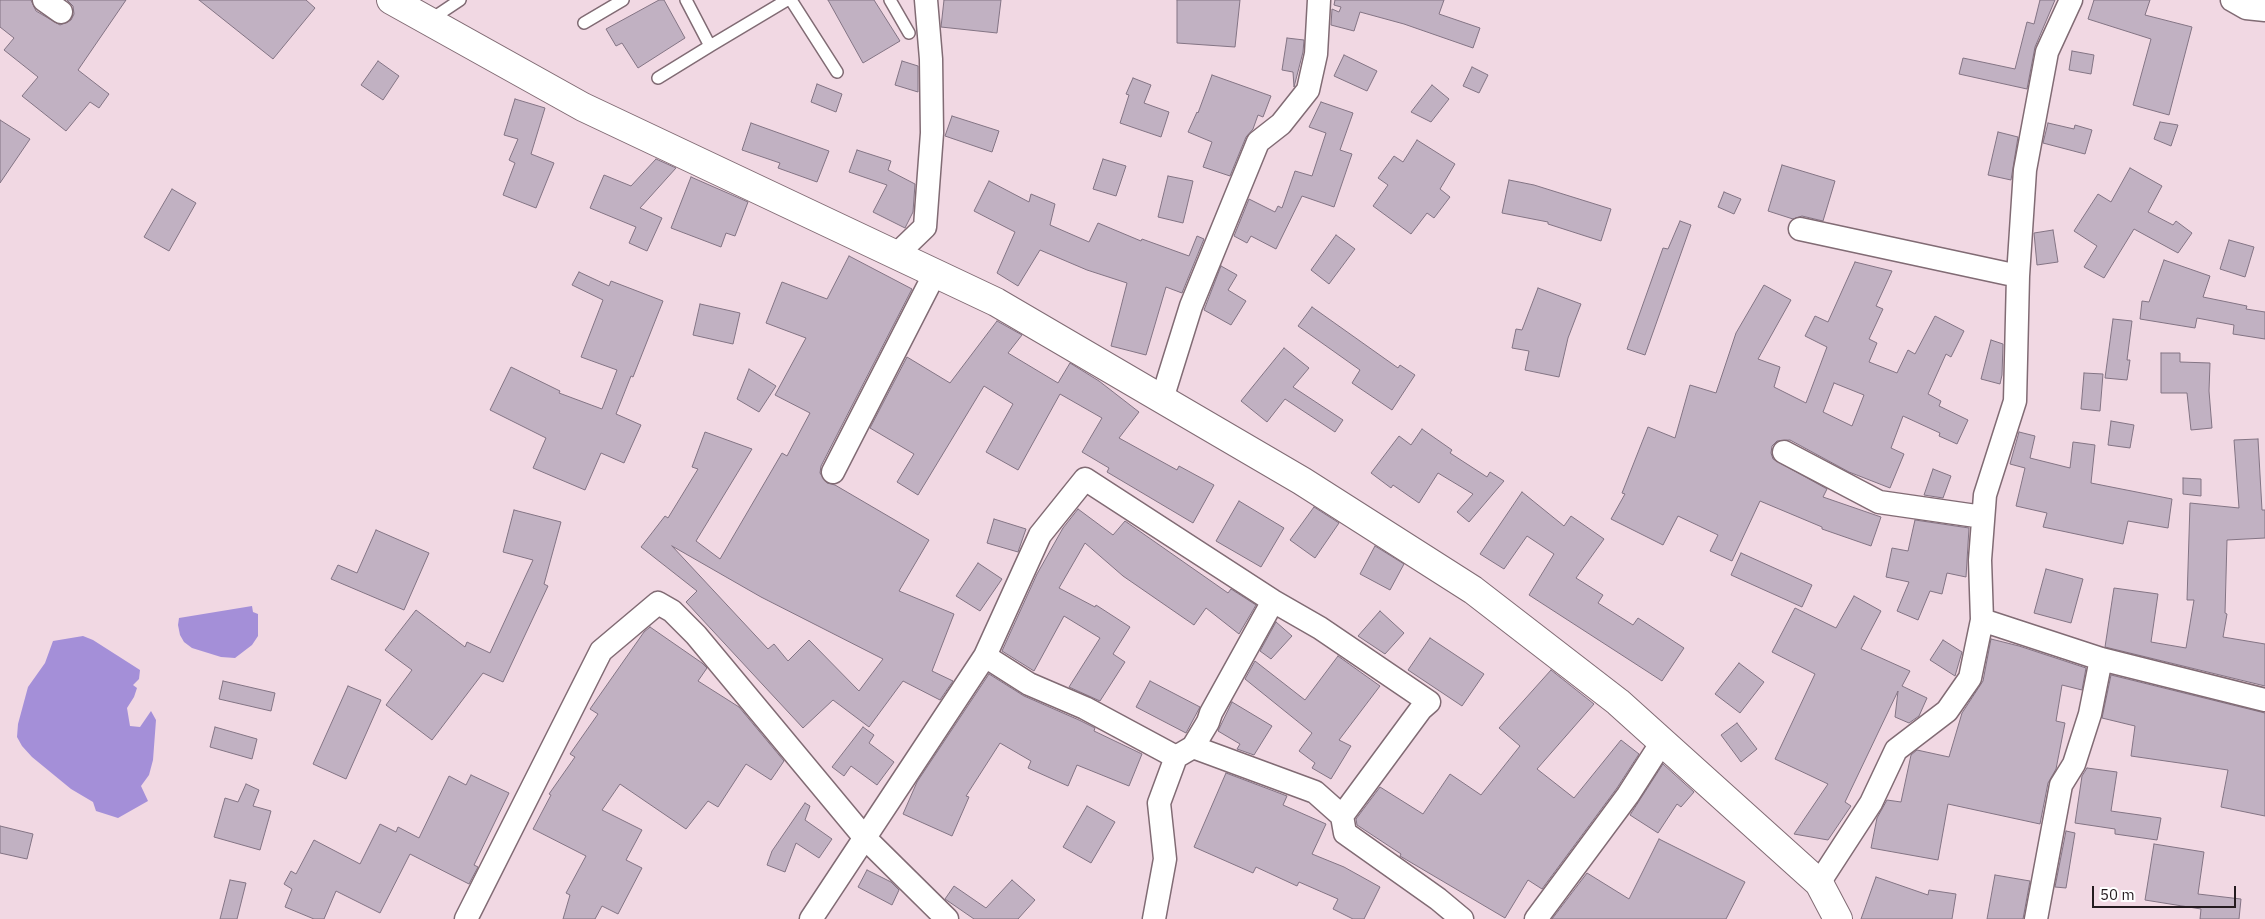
<!DOCTYPE html>
<style>
body{margin:0}
#map{position:relative;width:2265px;height:919px;overflow:hidden;background:#f1d8e3;font-family:"IBM Plex Sans",sans-serif}
canvas{display:block}
.scale{position:absolute;left:2092px;top:886px;width:144px;height:22px;box-sizing:border-box;border:2px solid #241b1f;border-top:0;padding-left:6px;font-size:15px;line-height:18px;white-space:nowrap;color:#241b1f;-webkit-text-stroke:4px #fff;paint-order:stroke}
</style>
<div id="map">
<canvas width="2265" height="919"></canvas>
<div class="scale">50 m</div>
</div>
<script>
const ctx = document.querySelector('canvas').getContext('2d');
ctx.lineJoin = 'round';
function fillPath(path, color) {
  ctx.fillStyle = color;
  ctx.fill(path, 'evenodd');
}
function toPath(rows) {
  const path = new Path2D();
  for (const r of rows) {
    path.moveTo(r[0], r[1]);
    for (let i = 2; i < r.length; i += 2) path.lineTo(r[i], r[i + 1]);
  }
  return path;
}
function strokePath(path, color, width, dash) {
  ctx.strokeStyle = color;
  ctx.lineWidth = width;
  ctx.lineCap = dash ? 'butt' : 'round';
  ctx.setLineDash(dash || []);
  ctx.stroke(path);
}
fillPath(toPath([
 [252,606,253,612,258,614,258,636,252,645,235,658,221,657,192,648,184,642,180,635,178,625,179,618],
 [83,636,93,640,140,670,139,679,133,685,137,688,134,697,127,708,130,726,140,727,151,711,156,720,153,760,149,775,141,786,148,801,118,818,96,811,93,802,71,789,32,757,22,746,17,737,18,724,28,687,45,663,53,641]
]), '#a48fd8');
const building = toPath([
 [0,0,31,0,36,11,60,25,71,20,74,14,73,6,67,0,126,0,78,70,109,94,99,108,90,102,66,131,22,96,38,77,4,50,14,38,0,27,0,0],
 [199,0,306,0,315,8,273,59,199,0],
 [659,0,664,0,685,38,638,68,622,43,616,46,606,29,659,0],
 [828,0,874,0,900,41,863,63,828,0],
 [944,0,1001,0,997,33,941,27,944,0],
 [1177,0,1240,0,1235,47,1177,43,1177,0],
 [1335,0,1444,0,1439,14,1480,28,1473,48,1404,24,1360,12,1354,31,1331,25,1332,9,1339,12,1341,7,1334,5,1335,0],
 [2040,0,2055,0,2035,47,2027,89,1959,74,1963,58,2015,69,2027,22,2034,24,2040,0],
 [2094,0,2150,0,2145,15,2192,27,2169,115,2133,105,2151,39,2088,19,2094,0],
 [1287,38,1304,40,1303,52,1294,87,1293,72,1282,70,1287,38],
 [2072,51,2094,55,2091,74,2069,70,2072,51],
 [1344,55,1377,71,1367,91,1334,76,1344,55],
 [378,61,399,76,383,100,361,85,378,61],
 [902,61,918,66,918,92,895,85,902,61],
 [1472,67,1488,75,1479,93,1463,86,1472,67],
 [1212,75,1271,96,1263,117,1258,115,1253,129,1246,137,1230,176,1203,167,1212,142,1188,132,1197,112,1198,113,1212,75],
 [1133,78,1151,85,1144,103,1169,112,1161,137,1120,123,1129,95,1126,94,1133,78],
 [817,84,842,94,836,112,811,102,817,84],
 [1432,85,1449,99,1431,122,1411,112,1432,85],
 [515,99,545,108,531,154,554,163,536,208,503,195,515,163,509,160,518,139,504,135,515,99],
 [1321,102,1353,113,1340,150,1352,154,1334,207,1302,196,1276,249,1251,236,1247,243,1234,236,1249,199,1275,212,1278,206,1282,208,1295,171,1312,176,1326,133,1309,127,1321,102],
 [952,116,999,131,992,152,945,136,952,116],
 [0,120,30,139,0,183,0,120],
 [2160,122,2178,125,2171,146,2154,139,2160,122],
 [751,123,829,151,817,182,778,168,780,163,742,150,751,123],
 [2048,123,2074,129,2075,125,2092,130,2085,154,2043,143,2048,123],
 [1998,132,2018,137,2011,180,1988,175,1998,132],
 [1417,140,1455,164,1440,189,1450,197,1434,218,1427,213,1411,234,1373,206,1388,185,1378,178,1394,156,1403,162,1417,140],
 [857,150,891,161,888,170,915,184,913,212,905,228,873,212,887,185,849,172,857,150],
 [656,159,676,168,640,208,662,218,647,251,629,243,636,227,590,208,604,175,631,186,656,159],
 [1103,159,1126,166,1116,196,1093,189,1103,159],
 [1782,165,1835,181,1823,221,1802,216,1793,219,1768,211,1782,165],
 [2130,168,2162,186,2148,212,2173,225,2176,221,2192,233,2178,253,2134,229,2104,278,2084,267,2097,246,2074,231,2098,194,2111,202,2130,168],
 [1168,176,1193,181,1183,223,1158,217,1168,176],
 [691,177,748,202,735,236,726,233,721,247,671,228,691,177],
 [1509,180,1534,185,1611,209,1601,241,1548,224,1548,222,1502,213,1509,180],
 [989,181,1029,202,1031,194,1055,204,1050,225,1089,242,1098,223,1141,241,1142,239,1189,256,1197,236,1204,239,1182,293,1166,287,1146,355,1111,346,1127,283,1087,270,1040,250,1018,286,997,273,1015,232,974,211,989,181],
 [172,189,196,203,169,251,144,237,172,189],
 [1724,192,1741,199,1734,214,1718,207,1724,192],
 [1680,221,1691,225,1645,355,1627,349,1663,248,1668,249,1680,221],
 [2053,230,2058,262,2037,265,2034,233,2053,230],
 [1336,235,1355,249,1329,284,1311,270,1336,235],
 [2229,240,2254,247,2245,277,2220,269,2229,240],
 [849,256,912,289,821,466,820,473,827,483,835,485,929,540,899,591,954,614,932,671,953,681,940,700,903,681,869,727,833,700,803,728,686,602,697,591,641,547,665,516,668,518,698,469,692,467,705,432,752,449,696,541,720,559,782,453,787,456,810,413,775,395,806,338,766,323,782,282,827,299,849,256],
 [672,546,761,597,883,659,859,691,809,640,788,661,774,644,768,649,672,546],
 [2164,260,2210,276,2203,297,2247,306,2246,309,2265,312,2265,339,2233,334,2234,325,2197,318,2195,328,2140,319,2142,301,2149,302,2164,260],
 [1855,262,1892,271,1876,306,1883,309,1869,339,1877,343,1869,362,1897,373,1908,350,1915,354,1935,316,1964,331,1951,357,1946,354,1928,394,1941,401,1939,406,1968,420,1957,444,1939,436,1940,433,1903,416,1891,448,1904,454,1890,488,1849,472,1790,440,1777,441,1772,446,1771,453,1773,459,1827,489,1823,497,1881,517,1871,546,1822,529,1822,527,1760,501,1732,561,1710,551,1718,535,1678,516,1663,545,1611,519,1625,494,1622,493,1648,427,1675,438,1690,385,1716,393,1736,333,1764,285,1791,300,1758,359,1780,367,1774,387,1806,403,1827,347,1805,336,1815,316,1828,322,1855,262],
 [1834,383,1864,395,1852,426,1823,412,1834,383],
 [1221,266,1237,275,1228,290,1246,301,1231,325,1204,310,1221,266],
 [579,272,609,286,611,281,663,301,633,377,631,376,616,414,641,425,624,463,601,453,585,490,533,468,546,438,490,410,511,367,560,391,559,393,602,409,617,370,581,357,603,300,572,285,579,272],
 [1538,288,1581,304,1568,338,1559,377,1525,370,1529,351,1512,348,1516,329,1522,330,1538,288],
 [700,304,740,313,733,344,693,335,700,304],
 [1312,307,1398,368,1400,365,1415,375,1392,410,1352,383,1360,370,1298,326,1312,307],
 [2113,319,2132,321,2127,360,2130,360,2127,380,2105,378,2113,319],
 [997,321,1022,335,1008,353,1058,383,1070,363,1099,381,1139,412,1119,438,1177,470,1179,466,1214,485,1193,523,1107,472,1109,468,1082,452,1102,418,1060,394,1018,470,986,452,1013,404,984,386,918,495,897,482,914,454,870,428,907,357,950,383,997,321],
 [1991,340,2003,344,2002,375,2000,384,1981,379,1991,340],
 [1284,348,1309,368,1293,387,1343,420,1335,432,1285,399,1267,422,1241,401,1284,348],
 [2161,353,2180,353,2180,362,2210,363,2209,391,2212,428,2191,430,2187,393,2161,393,2161,353],
 [749,369,776,386,759,412,737,399,749,369],
 [2084,373,2103,374,2100,411,2081,409,2084,373],
 [2111,421,2134,425,2130,448,2108,445,2111,421],
 [1422,429,1452,450,1450,453,1487,477,1490,472,1504,481,1469,522,1457,512,1473,494,1438,473,1419,503,1393,485,1391,488,1371,473,1399,436,1411,445,1422,429],
 [2019,432,2035,436,2030,458,2070,468,2073,442,2095,445,2091,483,2172,499,2168,528,2128,521,2123,544,2043,527,2047,513,2016,506,2025,468,2010,464,2019,432],
 [2258,439,2262,510,2265,510,2265,538,2227,540,2225,613,2227,614,2223,637,2265,644,2265,686,2105,647,2114,588,2158,594,2151,642,2186,648,2194,600,2187,600,2190,503,2239,508,2234,440,2258,439],
 [1933,469,1951,476,1943,498,1924,495,1933,469],
 [2183,478,2201,479,2201,496,2183,494,2183,478],
 [1522,492,1564,526,1571,516,1604,539,1576,578,1603,595,1598,603,1633,625,1638,618,1684,648,1662,681,1529,595,1554,554,1527,536,1504,569,1480,554,1522,492],
 [1239,501,1284,528,1261,567,1216,541,1239,501],
 [1314,507,1339,523,1315,558,1290,540,1314,507],
 [1078,509,1113,535,1125,521,1228,593,1231,589,1256,605,1239,634,1206,608,1194,625,1123,576,1085,543,1059,588,1095,607,1096,605,1130,627,1113,654,1125,662,1100,701,1069,687,1100,638,1064,616,1034,671,1002,651,1037,574,1063,528,1078,509],
 [514,510,561,522,544,584,548,586,503,682,483,673,432,740,386,705,412,670,385,650,416,610,465,647,467,642,490,653,533,560,503,552,514,510],
 [994,519,1026,529,1018,552,987,543,994,519],
 [1915,520,1969,528,1966,577,1947,573,1942,594,1930,591,1918,620,1897,611,1909,582,1886,577,1892,548,1908,551,1915,520],
 [376,530,429,553,404,610,331,579,338,565,357,573,376,530],
 [1375,546,1404,564,1390,590,1360,574,1375,546],
 [1741,553,1812,585,1802,607,1731,575,1741,553],
 [978,563,1002,579,980,611,956,596,978,563],
 [2046,569,2083,579,2071,623,2034,613,2046,569],
 [1854,596,1881,611,1861,649,1910,671,1902,686,1927,698,1919,716,1909,723,1895,717,1898,691,1845,802,1851,806,1828,840,1794,834,1828,784,1775,759,1815,674,1772,652,1795,608,1836,628,1854,596],
 [1380,611,1404,633,1385,654,1358,636,1380,611],
 [1276,622,1292,636,1271,659,1260,651,1276,622],
 [650,627,702,663,707,668,698,681,739,707,784,761,771,780,746,764,718,807,708,801,686,829,620,784,602,810,642,830,626,860,642,868,618,914,602,906,595,919,563,919,570,895,566,893,586,856,533,829,551,795,549,794,575,757,570,754,598,714,590,709,644,632,650,627],
 [1430,638,1484,674,1462,706,1408,670,1430,638],
 [1991,639,2019,646,2086,668,2082,690,2062,685,2056,721,2065,723,2056,769,2048,783,2040,824,1948,804,1938,860,1871,848,1877,818,1887,800,1901,802,1911,755,1917,750,1949,757,1962,713,1983,681,1991,639],
 [1943,640,1962,652,1955,676,1930,660,1943,640],
 [1338,656,1380,686,1339,740,1351,746,1331,779,1312,768,1315,763,1299,751,1312,733,1245,679,1255,661,1305,700,1338,656],
 [1739,663,1764,682,1740,713,1715,694,1739,663],
 [1551,670,1594,704,1537,769,1574,798,1621,740,1639,754,1617,788,1542,889,1528,880,1505,918,1400,856,1401,854,1357,825,1356,819,1380,787,1423,814,1450,774,1481,795,1520,746,1499,728,1551,670],
 [989,674,1024,696,1079,720,1095,728,1094,731,1142,754,1129,786,1077,765,1068,786,1028,768,1031,761,1000,743,966,796,969,797,952,836,903,814,917,782,989,674],
 [2111,675,2265,713,2265,816,2221,807,2228,770,2131,756,2135,726,2102,718,2111,675],
 [223,681,275,693,271,711,219,699,223,681],
 [1150,681,1200,707,1186,733,1136,707,1150,681],
 [348,686,381,700,346,779,313,764,348,686],
 [1232,702,1272,726,1254,755,1237,749,1240,744,1218,731,1232,702],
 [1737,723,1757,749,1741,762,1721,735,1737,723],
 [215,727,257,739,252,759,210,747,215,727],
 [863,727,874,735,869,743,894,762,877,785,851,766,844,776,832,767,863,727],
 [1663,764,1694,792,1681,807,1677,804,1658,833,1630,815,1663,764],
 [2087,768,2117,772,2111,811,2161,818,2157,840,2115,834,2115,829,2075,823,2082,776,2087,768],
 [1226,773,1287,796,1283,805,1326,824,1312,854,1344,867,1380,887,1364,919,1353,919,1333,909,1338,899,1299,882,1297,886,1256,867,1253,873,1194,847,1226,773],
 [471,775,509,793,474,865,478,867,469,884,410,854,380,913,336,891,324,919,314,919,285,907,292,889,284,884,291,871,296,874,314,840,360,864,380,824,396,832,398,827,419,838,449,776,466,785,471,775],
 [246,784,259,790,253,806,271,811,260,850,214,837,225,798,238,802,246,784],
 [805,803,810,806,805,820,832,839,819,858,796,843,785,872,767,865,772,851,805,803],
 [1087,806,1115,822,1091,863,1063,847,1087,806],
 [0,826,33,834,27,859,0,853,0,826],
 [2066,831,2075,833,2066,888,2055,887,2066,831],
 [1659,839,1745,882,1726,919,1552,919,1587,873,1629,899,1659,839],
 [2154,844,2204,852,2198,894,2241,899,2239,919,2200,919,2201,909,2145,900,2154,844],
 [867,870,891,882,899,890,892,905,858,887,867,870],
 [1995,875,2030,881,2023,919,1987,919,1995,875],
 [1876,877,1928,895,1929,890,1956,894,1952,919,1861,919,1876,877],
 [230,880,246,883,237,919,220,919,230,880],
 [1012,880,1035,900,1018,919,974,919,945,899,954,886,986,908,1012,880]
]);
fillPath(building, '#c1b1c2');
strokePath(building, '#837484', 1);
const lane = toPath([
 [791,0,837,72],
 [890,0,909,33],
 [430,20,460,0],
 [584,23,623,0],
 [710,46,787,0],
 [658,78,710,46,686,0]
]);
const street = toPath([
 [44,0,61,12],
 [2232,0,2246,8,2265,10],
 [1800,229,2018,276],
 [896,255,925,227,932,133,931,59,926,0],
 [1162,399,1191,306,1258,142,1281,124,1308,90,1316,54,1319,0],
 [1784,452,1879,502,1983,517],
 [833,472,935,273],
 [1982,620,2101,659,2265,700],
 [985,656,1029,684,1085,708,1176,757],
 [1193,747,1315,792,1342,816,1345,833,1438,899,1462,919],
 [1819,883,1871,803,1896,750,1947,711,1970,678,1982,620,1980,560,1985,495,2015,401,2018,276,2025,170,2047,52,2071,0],
 [466,919,601,651,658,603,672,611,696,635,865,838,947,919],
 [811,919,985,656,1040,535,1085,479,1273,601,1320,628,1429,702,1421,709,1342,816],
 [1154,919,1165,859,1159,803,1176,757,1193,747,1208,722,1211,713,1273,601],
 [1536,919,1628,795,1662,742],
 [2036,919,2061,785,2074,764,2090,714,2101,659]
]);
const secondary = toPath([
 [391,0,583,107,996,302,1302,481,1473,590,1618,702,1819,883,1838,919]
]);
strokePath(lane, '#816b74', 14);
strokePath(street, '#816b74', 25);
strokePath(secondary, '#816b74', 30);
strokePath(lane, '#fff', 11);
strokePath(street, '#fff', 22);
strokePath(secondary, '#fff', 28);
</script>
